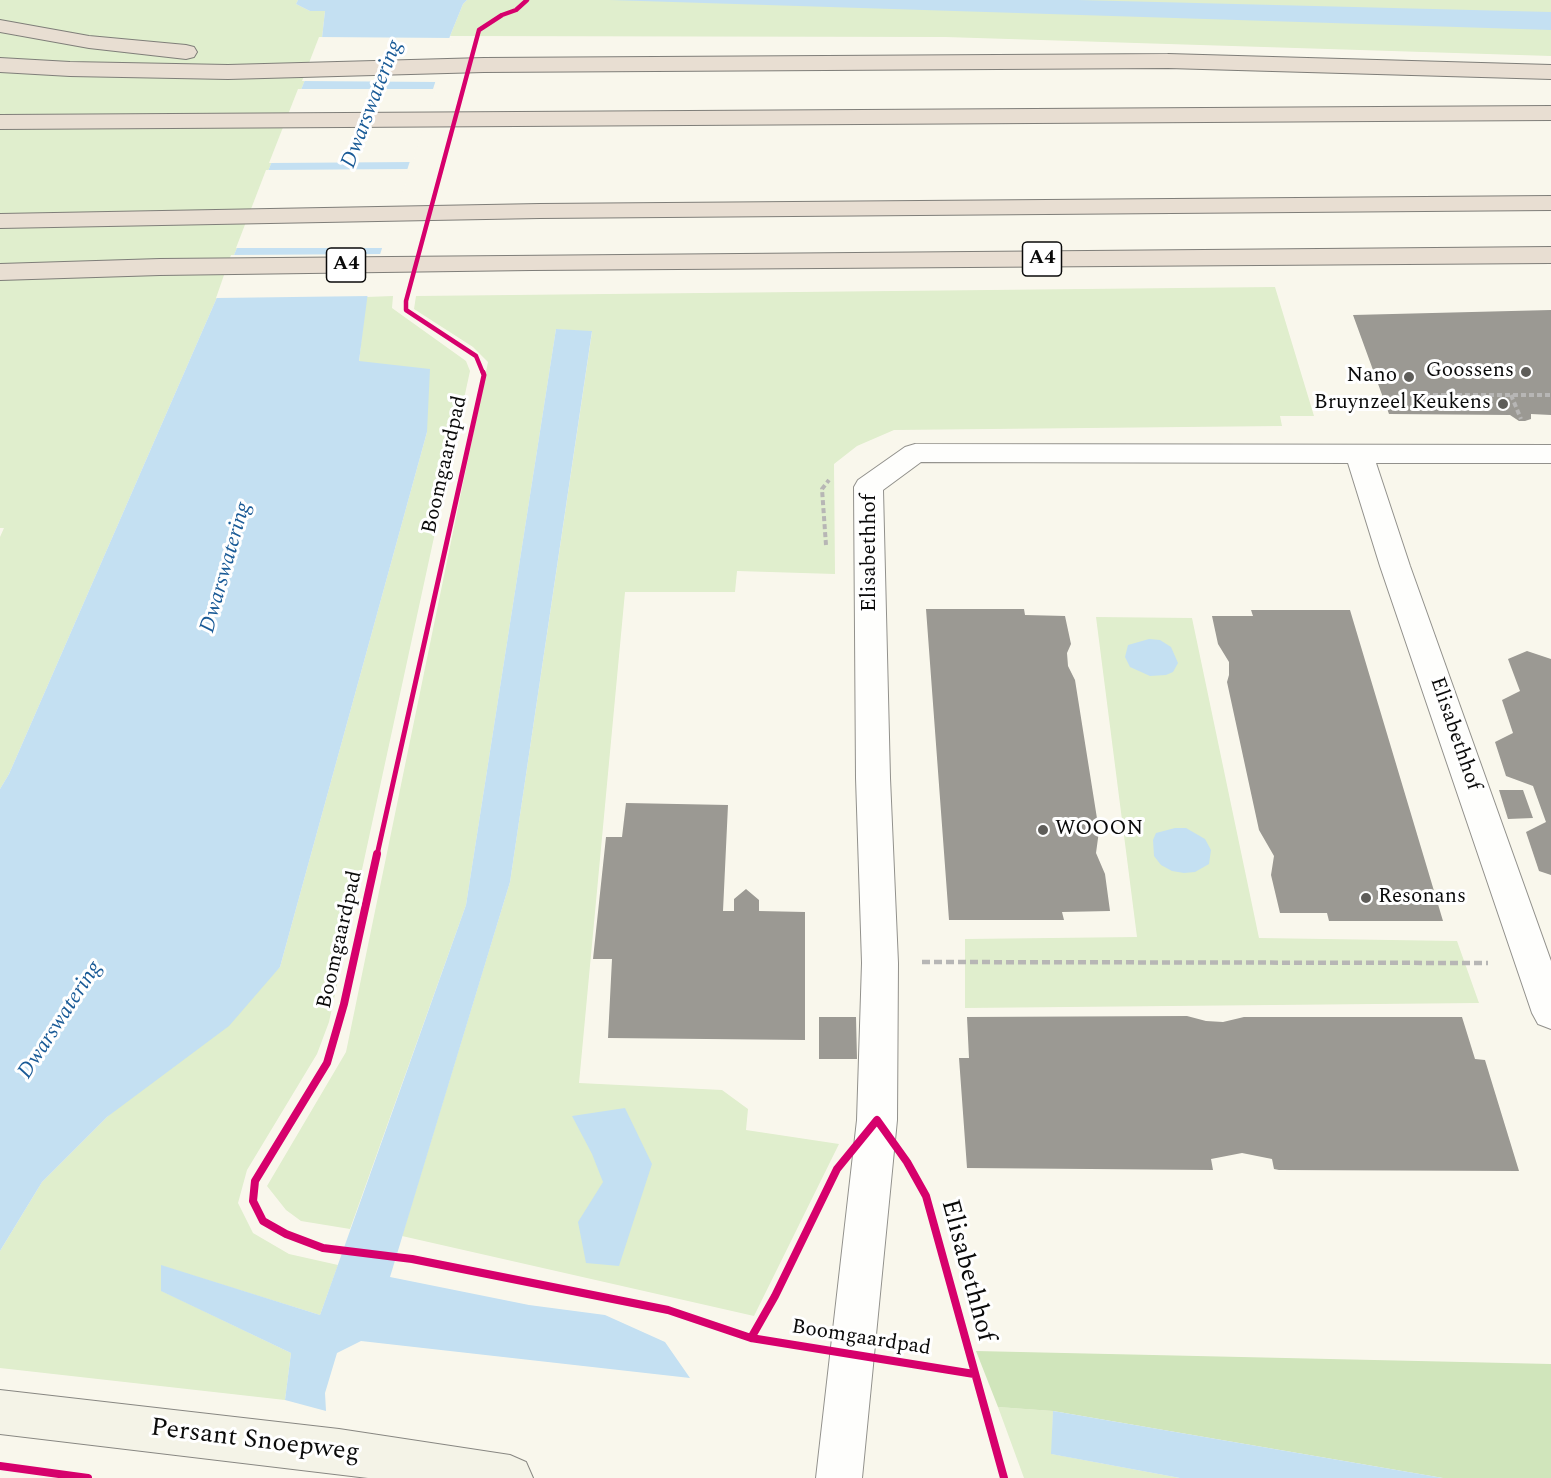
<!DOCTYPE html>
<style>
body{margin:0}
canvas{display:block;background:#f9f7ec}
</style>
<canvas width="1551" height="1478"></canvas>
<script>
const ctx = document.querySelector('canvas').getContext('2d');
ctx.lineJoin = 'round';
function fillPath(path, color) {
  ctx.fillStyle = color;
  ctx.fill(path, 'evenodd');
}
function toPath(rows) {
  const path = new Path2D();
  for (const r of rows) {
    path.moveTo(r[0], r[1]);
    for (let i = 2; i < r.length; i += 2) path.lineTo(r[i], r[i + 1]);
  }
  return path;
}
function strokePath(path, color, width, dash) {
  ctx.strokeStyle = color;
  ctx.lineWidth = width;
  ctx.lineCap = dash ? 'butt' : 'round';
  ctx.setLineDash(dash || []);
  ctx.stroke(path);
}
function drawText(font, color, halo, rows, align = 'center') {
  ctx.font = font + ' Spectral,serif';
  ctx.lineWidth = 6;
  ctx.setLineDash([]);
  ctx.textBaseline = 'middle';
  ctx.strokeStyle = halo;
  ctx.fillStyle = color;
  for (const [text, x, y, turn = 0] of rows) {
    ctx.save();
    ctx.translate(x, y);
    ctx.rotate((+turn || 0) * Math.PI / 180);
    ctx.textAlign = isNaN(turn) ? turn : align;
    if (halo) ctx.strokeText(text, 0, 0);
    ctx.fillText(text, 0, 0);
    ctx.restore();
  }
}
fillPath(toPath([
 [0,0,298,0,296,4,310,11,325,11,322,38,215,302,9,774,0,789,0,537,4,528,0,528],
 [467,0,1551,0,1551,56,945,37,450,36,463,4],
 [1275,287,1314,416,1280,416,1282,426,894,430,857,446,834,464,835,574,737,571,735,592,625,592,579,1083,722,1090,748,1109,746,1130,839,1144,754,1316,402,1236,510,882,592,332,556,329,466,905,350,1229,301,1221,286,1210,267,1186,346,1052,488,362,473,347,414,309,416,296],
 [393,296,392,308,466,361,470,371,329,1022,317,1054,247,1170,238,1203,253,1233,289,1254,338,1265,320,1315,162,1266,162,1291,291,1353,285,1400,0,1368,0,1251,42,1182,107,1117,280,967,427,432,359,362,366,297],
 [1096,617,1192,618,1259,938,1457,941,1479,1003,965,1008,965,939,1137,937],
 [998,1407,1053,1411,1052,1454,1180,1478,1024,1478]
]), '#e0eecd');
fillPath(toPath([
 [976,1351,1551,1364,1551,1478,1443,1478,1053,1411,998,1407]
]), '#d0e5bb');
fillPath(toPath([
 [298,0,467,0,463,4,450,36,368,292,359,361,430,369,427,432,280,967,229,1026,107,1117,42,1182,0,1251,0,789,9,774,215,302,322,38,325,11,310,11,296,4],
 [610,0,1078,0,1551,12,1551,30],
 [556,329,592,331,510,882,390,1277,529,1305,605,1315,665,1342,690,1378,361,1341,337,1353,325,1393,326,1411,285,1400,291,1353,161,1291,161,1265,320,1315,466,905],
 [1149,639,1160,640,1171,647,1178,663,1173,672,1166,675,1150,676,1130,667,1125,657,1128,645],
 [1175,828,1186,828,1205,839,1211,850,1209,864,1195,872,1184,873,1172,871,1161,865,1154,856,1153,840,1156,833],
 [625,1108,652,1164,619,1266,586,1263,578,1222,603,1182,592,1154,572,1116],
 [1053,1411,1443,1478,1180,1478,1051,1454]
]), '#c4e0f2');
fillPath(toPath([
 [319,37,453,38,438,82,302,81],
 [298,89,436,89,413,162,269,163],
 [410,169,385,248,236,248,266,170],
 [383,254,370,296,216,298,231,255]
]), '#f9f7ec');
fillPath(toPath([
 [1551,310,1551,415,1531,414,1531,419,1525,421,1519,421,1510,415,1389,414,1353,315],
 [926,609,1024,609,1025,615,1065,616,1071,644,1067,653,1068,666,1075,680,1099,831,1096,853,1105,874,1110,911,1062,912,1064,920,949,920],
 [1251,610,1350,610,1443,921,1329,921,1327,913,1280,913,1271,875,1274,856,1259,830,1227,682,1229,675,1229,662,1218,644,1212,616,1253,616],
 [1527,651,1551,659,1551,875,1539,871,1526,832,1546,822,1533,786,1506,776,1495,742,1513,733,1502,700,1520,691,1508,659],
 [1499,790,1523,790,1533,818,1508,819],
 [626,803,728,805,723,911,734,911,734,899,746,889,759,900,759,911,805,912,805,1040,608,1038,612,959,593,959,606,837,622,837],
 [1187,1016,1206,1021,1223,1022,1244,1017,1462,1017,1475,1059,1485,1060,1519,1171,1279,1170,1274,1169,1272,1159,1242,1153,1211,1159,1213,1170,967,1168,959,1058,969,1058,967,1017],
 [819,1017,856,1017,857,1059,819,1059]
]), '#9b9993');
const minor = toPath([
 [915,444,1551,445,1551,463,1376,463,1410,566,1551,961,1551,1029,1538,1024,1532,1013,1380,566,1348,463,921,462,883,490,890,778,898,963,897,1120,862,1478,816,1478,857,1120,862,963,856,778,854,487,858,480,905,447,915,444]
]);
const secondary = toPath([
 [0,1390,339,1429,510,1455,526,1462,533,1478,368,1478,0,1434,0,1390]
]);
const motorway = toPath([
 [0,20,89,36,186,45,194,47,197,52,194,57,186,59,89,48,0,32,0,20],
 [1168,54,1551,65,1551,79,1168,68,484,72,228,79,70,76,0,72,0,58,70,62,228,65,484,58,1168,54],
 [1551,106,1551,120,0,129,0,115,1551,106],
 [1551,196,1551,210,540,218,0,228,0,214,540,204,1551,196],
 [1551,247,1551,263,532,270,160,275,0,280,0,264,160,259,1551,247]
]);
strokePath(minor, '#92918c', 2);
strokePath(secondary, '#888782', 2);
strokePath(motorway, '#7f7e79', 2);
strokePath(toPath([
 [1425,395,1551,395],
 [1511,395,1521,419],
 [826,545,822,489,829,480]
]), '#b7b6b5', 4, [5, 3]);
strokePath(toPath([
 [922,962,1488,963]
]), '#b7b6b5', 4.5, [8, 4]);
fillPath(minor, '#fefefc');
fillPath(secondary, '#f4f3e7');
fillPath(motorway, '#e8ded2');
strokePath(toPath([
 [483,373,476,356,406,310,406,301,479,30,502,15,516,10,527,0]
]), '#d6006c', 4.5);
strokePath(toPath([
 [377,855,484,375,483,372]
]), '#d6006c', 5);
strokePath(toPath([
 [377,854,344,1004,327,1063,255,1181,253,1201,263,1221,286,1234,323,1248,412,1259,668,1310,751,1338,974,1374],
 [751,1338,775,1296,837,1169,877,1120,907,1162,926,1196,1004,1478],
 [0,1466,88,1478]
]), '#d6006c', 8);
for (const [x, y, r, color] of [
 [1526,372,6,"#5e5d59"],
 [1409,377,6,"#5e5d59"],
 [1503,404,6,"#5e5d59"],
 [1043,830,6,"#5e5d59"],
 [1366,898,6,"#5e5d59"]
]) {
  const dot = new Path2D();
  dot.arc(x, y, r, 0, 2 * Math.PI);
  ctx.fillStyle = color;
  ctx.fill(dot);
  strokePath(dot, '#fff', 2);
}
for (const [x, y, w] of [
 [1042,259,39],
 [346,265,39]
]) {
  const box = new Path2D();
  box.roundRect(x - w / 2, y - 17, w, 34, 4.5);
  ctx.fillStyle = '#fff';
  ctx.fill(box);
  strokePath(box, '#0a0a0a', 1.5);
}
drawText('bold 20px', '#0a0a0a', null, [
 ["A4",1042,259],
 ["A4",346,265]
]);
drawText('21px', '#0a0a0a', '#fff', [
 ["Goossens",1514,372],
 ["Nano",1397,377],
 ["Bruynzeel Keukens",1491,404],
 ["WOOON",1055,830,"left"],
 ["Resonans",1378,898,"left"]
], 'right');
drawText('21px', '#0a0a0a', '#fff', [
 ["Boomgaardpad",446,465,-77],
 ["Elisabethhof",871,553,-90],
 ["Elisabethhof",1454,734,71],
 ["Boomgaardpad",341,940,-77],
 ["Boomgaardpad",861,1339,9]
]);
drawText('italic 22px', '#195a96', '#fff', [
 ["Dwarswatering",373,105,-69],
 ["Dwarswatering",227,568,-74],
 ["Dwarswatering",61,1021,-57]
]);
drawText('26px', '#0a0a0a', '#fff', [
 ["Elisabethhof",966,1271,75],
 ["Persant Snoepweg",255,1442,7]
]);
</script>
